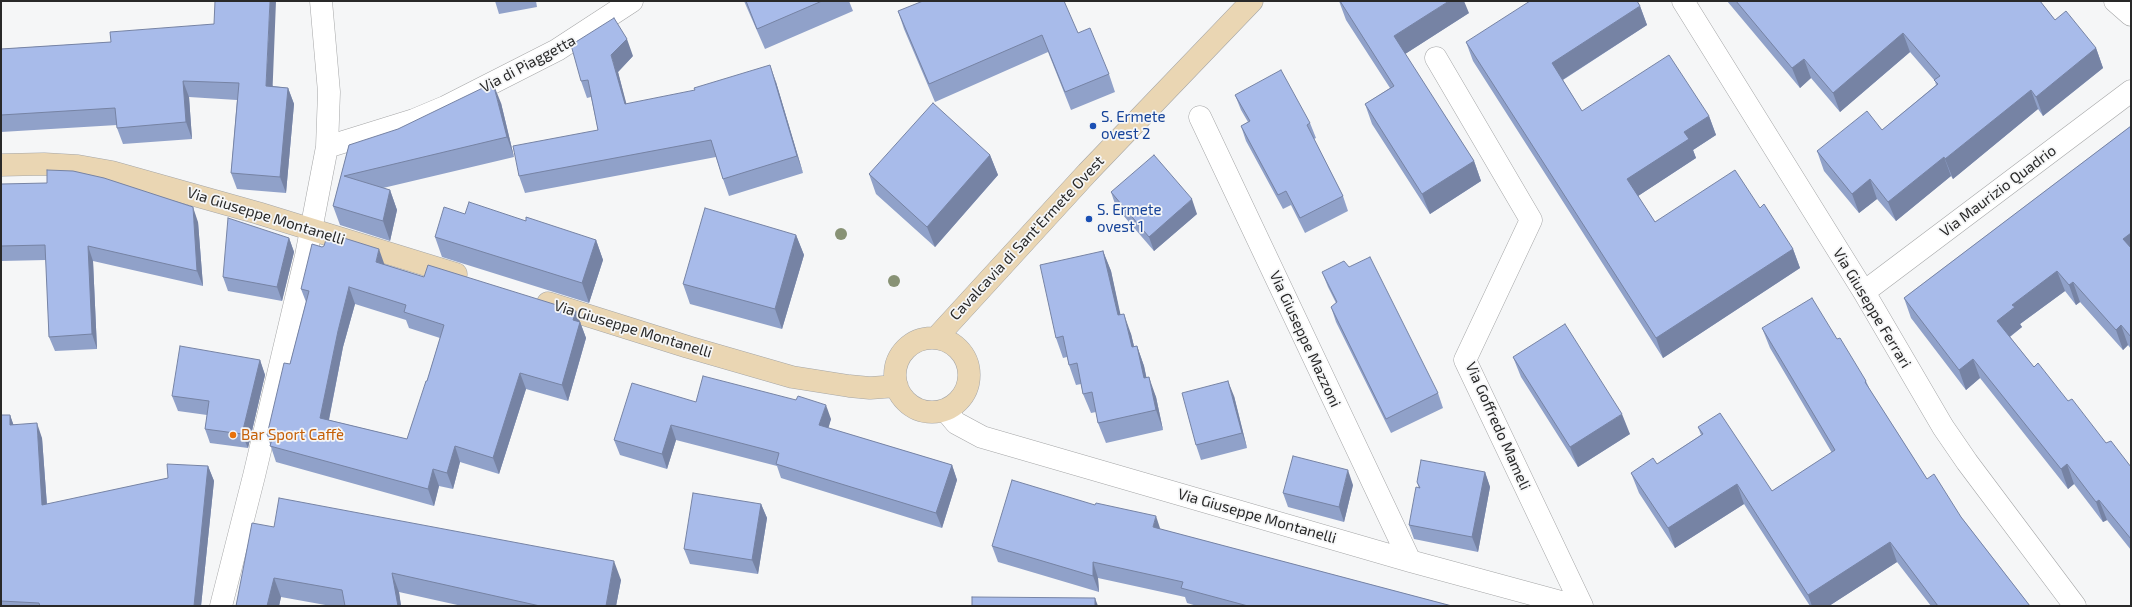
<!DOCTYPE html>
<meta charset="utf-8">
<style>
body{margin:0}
#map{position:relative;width:2132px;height:607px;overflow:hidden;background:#f5f6f7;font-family:"Exo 2",sans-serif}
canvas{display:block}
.frame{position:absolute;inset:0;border:2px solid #292929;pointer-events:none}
</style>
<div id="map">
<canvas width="2132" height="607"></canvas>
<div class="frame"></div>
</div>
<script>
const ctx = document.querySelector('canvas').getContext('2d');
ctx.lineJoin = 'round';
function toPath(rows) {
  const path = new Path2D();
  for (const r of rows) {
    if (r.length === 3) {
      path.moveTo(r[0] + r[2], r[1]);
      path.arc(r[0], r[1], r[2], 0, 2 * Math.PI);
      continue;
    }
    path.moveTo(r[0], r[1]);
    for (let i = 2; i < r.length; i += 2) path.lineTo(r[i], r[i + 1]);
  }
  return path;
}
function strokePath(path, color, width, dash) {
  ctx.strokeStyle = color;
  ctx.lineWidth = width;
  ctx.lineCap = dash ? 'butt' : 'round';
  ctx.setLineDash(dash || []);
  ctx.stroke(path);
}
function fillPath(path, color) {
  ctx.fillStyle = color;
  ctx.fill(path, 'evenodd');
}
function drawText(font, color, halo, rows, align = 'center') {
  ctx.font = font + ' "Exo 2",sans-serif';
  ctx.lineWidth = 3.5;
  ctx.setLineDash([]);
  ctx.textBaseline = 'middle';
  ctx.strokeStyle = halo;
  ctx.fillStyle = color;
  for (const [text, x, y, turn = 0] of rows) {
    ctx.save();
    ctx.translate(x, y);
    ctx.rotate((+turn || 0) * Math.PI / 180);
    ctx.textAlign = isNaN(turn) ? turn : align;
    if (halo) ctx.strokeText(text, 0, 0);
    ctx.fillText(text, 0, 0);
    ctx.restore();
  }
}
const street = toPath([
 [1683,1,1864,292,1943,427,1967,462,2075,606],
 [2115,1,2131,15],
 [1436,58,1531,220,1465,360,1582,606],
 [1200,117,1410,561],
 [327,147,414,120,445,107,557,50,632,1],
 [1864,292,2131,91],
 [946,411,956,423,982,437,1410,561,1576,606],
 [221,606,254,476,306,256,327,147,329,92,321,1]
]);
const secondary = toPath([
 [1,165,44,164,78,166,112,172,258,213,456,274],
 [548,303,688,347,792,377,849,386,870,388,897,386],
 [936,338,1087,173,1252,1],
 [932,375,37]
]);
strokePath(street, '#a5a6a7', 23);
strokePath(secondary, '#a5a6a7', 23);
strokePath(street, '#fff', 22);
strokePath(secondary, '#ead6b3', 22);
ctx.fillStyle = '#889275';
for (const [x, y] of [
 [841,234],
 [894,281]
]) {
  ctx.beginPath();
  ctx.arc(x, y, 6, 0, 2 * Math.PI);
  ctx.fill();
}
fillPath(toPath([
 [495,1,536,1,537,7,499,14],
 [744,1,849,1,853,11,765,49],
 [1339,1,1469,13,1405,54,1474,161,1481,181,1430,214,1372,124,1365,104,1390,88,1346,20],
 [1727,1,2040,1,2055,20,2096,48,2103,68,2043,116,2038,109,1953,179,1951,176,1896,221,1877,199,1859,213,1824,171,1817,151,1882,130,1936,85,1935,81,1910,52,1840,112,1811,78,1800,88],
 [1640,6,1647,25,1563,80,1582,111,1709,116,1716,135,1693,150,1696,158,1638,196,1655,222,1760,208,1793,249,1800,268,1663,358,1473,61,1466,42],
 [898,11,1078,33,1109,74,1115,92,1071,110,1048,52,935,102,904,29],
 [214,24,273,86,288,88,294,104,286,193,237,189,231,173,237,100,189,97,192,139,123,144,117,128,117,125,1,132,1,49,111,42],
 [633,56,618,72,626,104,776,82,803,173,729,196,723,179,716,157,525,193,519,176,598,130,591,97,587,98,581,81],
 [1235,95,1310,123,1316,138,1314,139,1343,196,1348,211,1305,233,1291,205,1283,209,1246,141,1241,126,1248,122,1241,110],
 [501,103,514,157,383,188,390,190,397,210,390,241,340,225,333,206,349,145],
 [2131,126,2131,349,2128,345,2123,350,2080,302,2076,305,2065,291,2020,324,2022,327,2010,337,2034,367,2068,401,2106,443,2131,467,2131,550,2107,520,2103,522,2074,484,2068,489,1980,378,1966,390,1911,318,1904,298],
 [990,155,998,175,935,247,876,194,869,174],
 [1,184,198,222,203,286,93,261,97,349,55,351,49,337,46,260,1,261],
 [1111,192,1197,214,1154,251,1116,207],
 [465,214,526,221,596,240,603,260,589,303,442,257,435,237],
 [796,235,804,255,782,329,690,304,683,284],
 [289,238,294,252,282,301,228,291,223,277],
 [322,247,384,264,424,277,580,322,586,338,568,401,526,389,499,474,460,462,453,489,439,486,434,506,276,462,267,435,290,364,306,302,301,289],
 [355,304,406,320,409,328,440,338,427,381,407,439,329,420,343,347],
 [1103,251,1111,271,1120,315,1131,334,1134,346,1137,346,1144,366,1146,377,1156,397,1163,430,1106,443,1098,423,1096,412,1091,413,1083,394,1081,384,1076,385,1069,365,1067,357,1063,358,1056,338],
 [1322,272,1438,393,1443,408,1391,433,1336,322,1331,307,1336,303,1328,287],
 [1762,328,1837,339,1866,381,1870,390,1927,479,1961,517,2030,606,1931,606,1897,562,1829,606,1810,606,1744,504,1675,548,1639,493,1631,473,1657,464,1701,435,1698,427,1772,491,1832,453,1770,348],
 [1513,357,1630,434,1578,467,1521,377],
 [260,360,265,375,248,448,210,443,205,429,207,415,178,411,172,396],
 [1234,396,1247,448,1201,460,1196,445],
 [696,402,831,419,828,428,952,465,957,480,942,528,781,478,777,466,676,440,667,469,620,455,614,440],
 [1,415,10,415,13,424,42,438,47,505,168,478,208,466,214,481,201,606,1,606],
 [1485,472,1490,487,1478,552,1414,539,1409,525,1419,488,1417,482],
 [1353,485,1344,522,1288,507,1283,493],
 [761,504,767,518,758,574,690,564,684,549],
 [274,527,621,580,616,606,462,606,399,592,401,606,331,606,281,597,279,606,236,606],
 [1160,529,1452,606,1197,606,1187,603,1185,597,1098,578,1099,592,998,562,992,546]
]), '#90a1c9');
fillPath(toPath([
 [270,1,276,1,272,102,266,86],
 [1449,1,1464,1,1469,13,1402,56,1394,36],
 [1640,6,1647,25,1559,82,1552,63],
 [1903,33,1910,52,1840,112,1833,93],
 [627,39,633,56,618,72,631,121,625,104,611,55],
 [2096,48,2103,68,2043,116,2036,97],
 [1804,59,1811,78,1800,88,1792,68],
 [770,65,776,82,803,173,797,156],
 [183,81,189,97,192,139,186,122],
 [493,83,501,103,514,157,507,137],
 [288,88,294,104,286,193,280,177],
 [2031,90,2038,109,1953,179,1945,159],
 [1709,116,1716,135,1693,150,1696,158,1635,198,1627,179,1684,132],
 [990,155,998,175,935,247,927,227],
 [1944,157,1951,176,1896,221,1888,202],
 [1474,161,1481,181,1430,214,1422,194],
 [1870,179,1877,199,1859,213,1852,194],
 [390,190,397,210,390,241,383,221],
 [1192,199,1197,214,1154,251,1149,237],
 [193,207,198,222,203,286,197,271],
 [2131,233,2131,259,2123,239],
 [796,235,804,255,782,329,775,309],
 [289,238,294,252,282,301,277,287],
 [596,240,603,260,589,303,582,283],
 [88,246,93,261,97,349,92,334],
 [379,249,385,266,376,262],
 [1793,249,1800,268,1663,358,1656,338],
 [1103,251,1111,271,1125,335,1118,315],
 [2057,271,2065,291,2020,324,2022,327,2004,341,1997,321,2012,305],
 [2073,282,2080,302,2076,305,2069,285],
 [349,287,355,304,343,347,326,434,320,418,338,331],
 [576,311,586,338,568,401,562,385,573,320],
 [1124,314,1131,334,1139,367,1132,347],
 [2121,325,2128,345,2123,350,2116,330],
 [1137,346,1144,366,1151,398,1144,378],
 [1973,359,1980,378,1966,390,1959,370],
 [260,360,265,375,248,448,242,434],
 [520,373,526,389,499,474,493,458],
 [1149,377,1156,397,1163,430,1156,410],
 [1228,381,1234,396,1247,448,1242,433],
 [826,405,831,419,825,440,819,425],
 [1622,414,1630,434,1578,467,1570,447],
 [10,415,15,429,10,425],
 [37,423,42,438,48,520,42,505],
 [671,425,676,440,667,469,662,454],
 [455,446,460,462,453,489,447,473],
 [2067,464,2074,484,2068,489,2061,469],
 [952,465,957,480,942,528,936,513],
 [208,466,214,481,201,606,194,606],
 [433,469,439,486,434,506,428,489],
 [1348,470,1353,485,1344,522,1339,507],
 [1485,472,1490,487,1478,552,1472,537],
 [1737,484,1744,504,1675,548,1668,528],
 [2099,500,2107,520,2103,522,2096,502],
 [761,504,767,518,758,574,752,560],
 [1156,516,1161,531,1153,527],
 [1890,542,1897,562,1829,606,1812,606,1808,595],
 [614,561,621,580,616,606,606,606],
 [1093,562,1098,578,1099,592,1093,576],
 [392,573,399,592,401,606,398,606],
 [274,578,281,597,279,606,267,606],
 [1095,598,1098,606,1095,606]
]), '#7683a4');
const building = toPath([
 [215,1,270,1,266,86,288,88,280,177,231,173,239,83,183,81,186,122,117,128,115,108,1,115,1,49,111,42,110,32,214,24,215,1],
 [746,1,822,1,757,29,746,1],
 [923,1,1064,1,1078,33,1090,28,1109,74,1065,92,1042,35,929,84,898,11,923,1],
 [1340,1,1449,1,1394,36,1474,161,1422,194,1365,104,1394,86,1340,1],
 [1530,1,1637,1,1640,6,1552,63,1582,111,1669,55,1709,116,1684,132,1689,139,1627,179,1655,222,1735,170,1760,208,1764,204,1793,249,1656,338,1466,42,1530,1],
 [1736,1,2040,1,2055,20,2066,11,2096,48,2036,97,2031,90,1945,159,1944,157,1888,202,1870,179,1852,194,1817,151,1867,111,1882,130,1938,84,1934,80,1940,76,1903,33,1833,93,1804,59,1792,68,1736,1],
 [614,18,627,39,611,55,625,104,695,90,694,88,770,65,797,156,723,179,711,140,519,176,513,146,598,130,588,80,581,81,571,45,614,18],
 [1281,70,1310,123,1307,125,1343,196,1300,218,1286,191,1278,195,1241,126,1250,121,1235,95,1281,70],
 [493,83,507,137,344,176,390,190,383,221,333,206,349,145,398,129,493,83],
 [933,103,990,155,927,227,869,174,933,103],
 [2131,126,2131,233,2123,239,2131,248,2131,337,2121,325,2116,330,2073,282,2069,285,2057,271,2012,305,2015,307,1997,321,2034,367,2038,363,2068,401,2072,399,2106,443,2111,441,2131,467,2131,539,2099,500,2096,502,2067,464,2061,469,1973,359,1959,370,1904,298,2131,126],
 [1154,155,1192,199,1149,237,1111,192,1154,155],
 [47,170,73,171,104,178,193,207,197,271,88,246,92,334,49,337,45,245,1,246,1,184,47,183,47,170],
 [469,202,526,221,526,217,596,240,582,283,435,237,444,207,465,214,469,202],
 [705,208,796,235,775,309,683,284,705,208],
 [228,218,289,238,277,287,223,277,228,218],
 [328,233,379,249,376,262,424,277,428,265,576,311,573,320,580,322,562,385,520,373,493,458,455,446,447,473,433,469,428,489,270,446,273,436,267,435,284,363,290,364,309,291,301,289,312,244,322,247,324,246,328,233],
 [349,287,406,305,404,312,444,325,427,381,426,381,407,439,320,418,338,331,349,287],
 [1103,251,1118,315,1124,314,1132,347,1137,346,1144,378,1149,377,1156,410,1098,423,1092,392,1083,394,1077,363,1069,365,1063,336,1056,338,1040,265,1103,251],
 [1370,257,1438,393,1386,419,1331,307,1337,302,1322,272,1344,261,1349,267,1370,257],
 [1812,298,1837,339,1840,338,1866,381,1865,382,1927,479,1934,474,1961,517,2030,606,1938,606,1890,542,1808,595,1737,484,1668,528,1631,473,1653,458,1657,464,1703,434,1698,427,1720,413,1772,491,1835,450,1762,328,1812,298],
 [1565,324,1622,414,1570,447,1513,357,1565,324],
 [180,346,260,360,242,434,205,429,209,401,172,396,180,346],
 [703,376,796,400,798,396,826,405,819,425,952,465,936,513,776,464,779,453,671,425,662,454,614,440,632,383,696,402,703,376],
 [1228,381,1242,433,1196,445,1182,393,1228,381],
 [1,415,10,415,10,425,37,423,42,505,168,478,167,464,208,466,194,606,40,606,39,603,1,601,1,415],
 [1293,456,1348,470,1339,507,1283,493,1293,456],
 [1421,460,1485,472,1472,537,1409,525,1416,487,1420,488,1417,482,1421,460],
 [1012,480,1095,505,1096,503,1156,516,1153,527,1452,606,1248,606,1181,588,1183,582,1093,562,1093,576,992,546,1012,480],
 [693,493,761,504,752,560,684,549,693,493],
 [279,498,614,561,606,606,540,606,392,573,398,606,345,606,342,590,274,578,267,606,236,606,252,523,274,527,279,498],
 [972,597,1095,598,1095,606,972,606,972,597]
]);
fillPath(building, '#a8bbea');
strokePath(building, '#7683a4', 1);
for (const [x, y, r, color] of [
 [1093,126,4,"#1a4fb4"],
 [1089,219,4,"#1a4fb4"],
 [233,435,4,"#e8710a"]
]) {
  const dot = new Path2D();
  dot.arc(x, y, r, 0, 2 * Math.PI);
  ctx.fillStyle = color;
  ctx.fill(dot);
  strokePath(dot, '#f5f6f7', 1.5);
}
drawText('15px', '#292929', '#f5f6f7', [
 ["Via di Piaggetta",528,64,-28],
 ["Via Maurizio Quadrio",1998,191,-37],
 ["Via Giuseppe Montanelli",266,216,17],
 ["Cavalcavia di Sant'Ermete Ovest",1027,238,-47],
 ["Via Giuseppe Ferrari",1872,308,59],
 ["Via Giuseppe Montanelli",633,329,17],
 ["Via Giuseppe Mazzoni",1305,339,65],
 ["Via Goffredo Mameli",1498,426,66],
 ["Via Giuseppe Montanelli",1257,516,16]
]);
drawText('15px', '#164399', '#f5f6f7', [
 ["S. Ermete",1101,117],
 ["ovest 2",1101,134],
 ["S. Ermete",1097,210],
 ["ovest 1",1097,227]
], 'left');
drawText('15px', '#c56008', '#f5f6f7', [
 ["Bar Sport Caffè",241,435]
], 'left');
</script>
